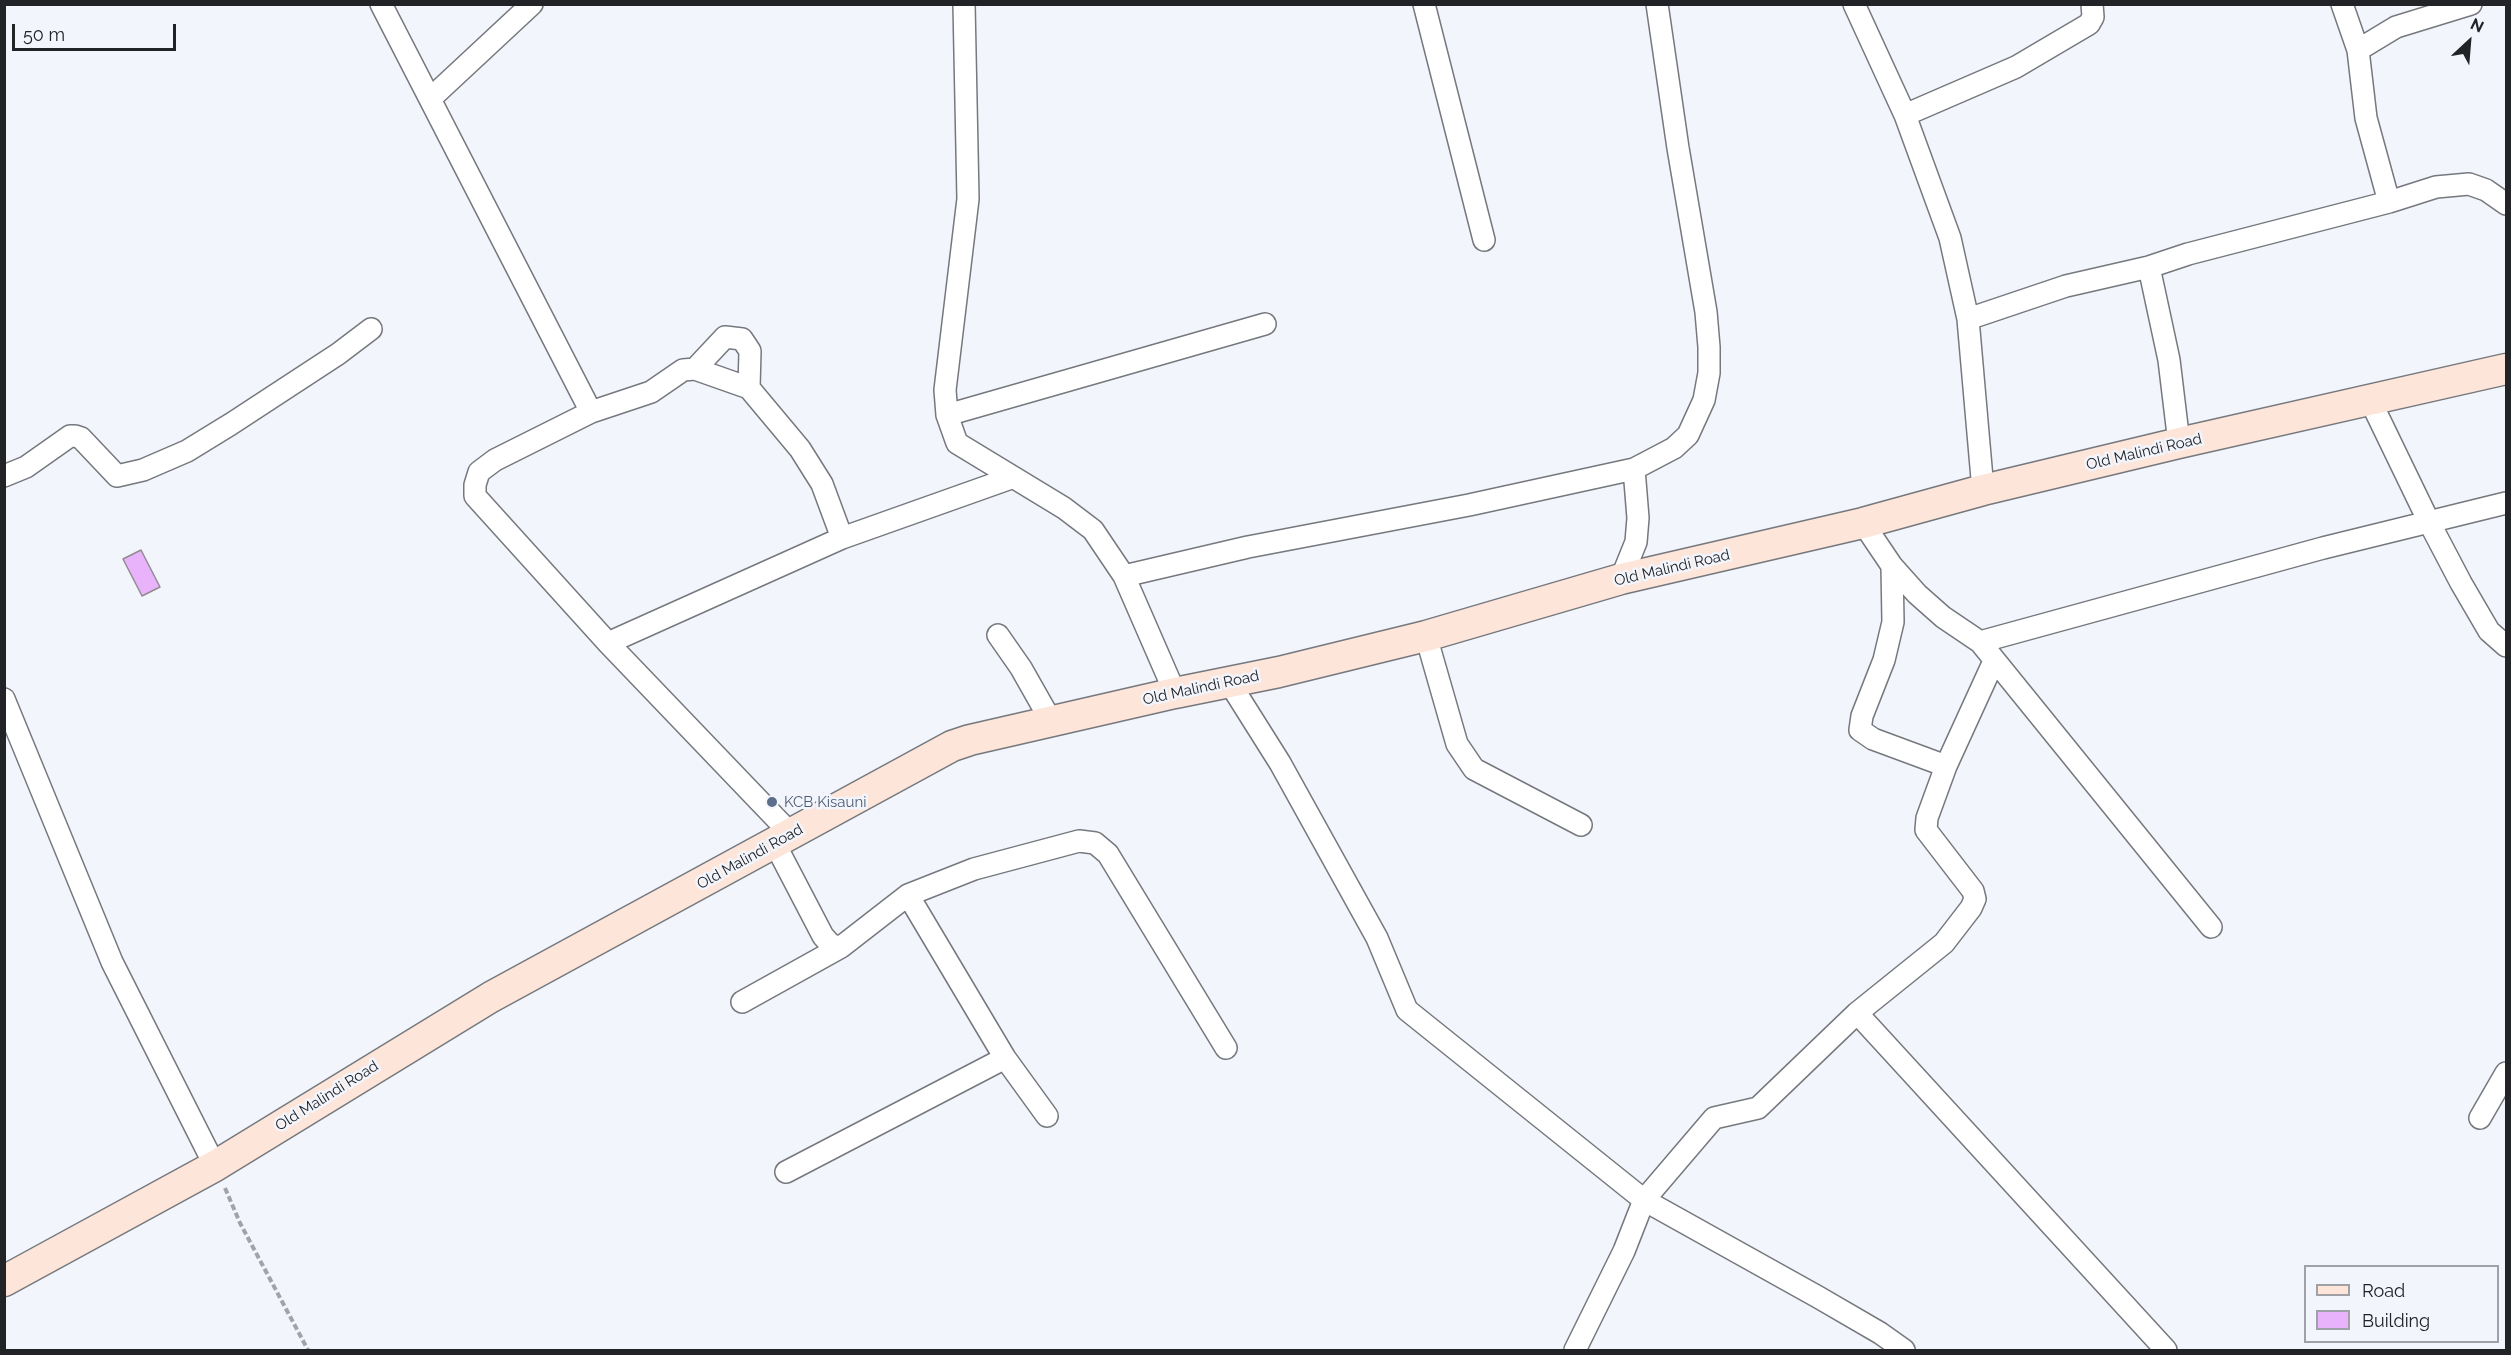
<!DOCTYPE html>
<style>
body{margin:0}
#map{position:relative;width:2511px;height:1355px;overflow:hidden;background:#f2f5fc;font-family:Raleway,sans-serif}
canvas{display:block}
.frame{position:absolute;inset:0;border:6px solid #222326;pointer-events:none}
.legend{position:absolute;left:2304px;top:1265px;width:195px;height:78px;box-sizing:border-box;background:#f2f5fc;border:2px solid #9fa1a6;margin:0;padding:8px 10px;list-style:none;font-size:18px;color:#222326}
.legend li{display:flex;align-items:center;gap:12px;height:30px}
.legend b{width:30px;border:2px solid #9fa1a6}
.north{position:absolute;left:2439px;top:12px;width:60px;height:60px;-webkit-text-stroke:4px #f2f5fc;paint-order:stroke;rotate:26deg;font-size:16px;font-weight:700;line-height:24px;text-align:center;color:#222326}
.north::after{content:'';display:block;margin:auto;width:21px;height:27px;background:#222326;clip-path:polygon(50% 0,100% 100%,50% 72%,0 100%)}
.scale{position:absolute;left:12px;top:24px;width:164px;height:27px;box-sizing:border-box;border:3px solid #222326;border-top:0;padding-left:8px;font-size:18px;line-height:21px;white-space:nowrap;color:#222326;-webkit-text-stroke:4px #f2f5fc;paint-order:stroke}
</style>
<div id="map">
<canvas width="2511" height="1355"></canvas>
<div class="frame"></div>
<ul class="legend">
<li><b style="height:8px;background:#fde5d9"></b>Road</li>
<li><b style="height:16px;background:#e8b3fa"></b>Building</li>
</ul>
<div class="north">N</div>
<div class="scale">50 m</div>
</div>
<script>
const ctx = document.querySelector('canvas').getContext('2d');
ctx.lineJoin = 'round';
function fillPath(path, color) {
  ctx.fillStyle = color;
  ctx.fill(path, 'evenodd');
}
function toPath(rows) {
  const path = new Path2D();
  for (const r of rows) {
    path.moveTo(r[0], r[1]);
    for (let i = 2; i < r.length; i += 2) path.lineTo(r[i], r[i + 1]);
  }
  return path;
}
function strokePath(path, color, width, dash) {
  ctx.strokeStyle = color;
  ctx.lineWidth = width;
  ctx.lineCap = dash ? 'butt' : 'round';
  ctx.setLineDash(dash || []);
  ctx.stroke(path);
}
function drawText(font, color, halo, rows, align = 'center') {
  ctx.font = font + ' Raleway,sans-serif';
  ctx.lineWidth = 5;
  ctx.setLineDash([]);
  ctx.textBaseline = 'middle';
  ctx.strokeStyle = halo;
  ctx.fillStyle = color;
  for (const [text, x, y, turn = 0] of rows) {
    ctx.save();
    ctx.translate(x, y);
    ctx.rotate((+turn || 0) * Math.PI / 180);
    ctx.textAlign = isNaN(turn) ? turn : align;
    if (halo) ctx.strokeText(text, 0, 0);
    ctx.fillText(text, 0, 0);
    ctx.restore();
  }
}
const building = toPath([
 [141,550,160,587,142,596,123,559,141,550]
]);
fillPath(building, '#e8b3fa');
strokePath(building, '#908c92', 1.5);
const street = toPath([
 [381,4,591,412],
 [964,4,968,199,945,390,947,415,957,443,1064,508,1093,530,1124,576,1175,693],
 [1424,4,1484,240],
 [1854,4,1905,115,1950,238,1968,319,1983,490],
 [2342,4,2358,50,2366,118,2389,202],
 [2358,50,2396,27,2471,4],
 [430,99,532,4],
 [1905,115,2016,67,2089,24,2093,17,2092,4],
 [2149,267,2169,360,2179,443],
 [1968,319,2066,286,2149,267,2188,254,2389,202,2436,187,2469,184,2486,190,2506,204],
 [695,369,725,337,742,339,750,351,749,388],
 [2370,400,2429,522,2461,583,2489,631,2506,646],
 [947,415,1265,324],
 [4,476,26,467,70,436,75,436,81,438,117,476,143,470,187,451,231,424,338,354,371,329],
 [1863,523,1892,566,1917,594,1943,617,1980,642,2211,927],
 [1892,566,1893,622,1884,660,1862,716,1860,730,1873,739,1946,766],
 [1124,576,1248,547,1469,505,1634,469,1674,448,1688,435,1704,400,1709,373,1709,347,1706,312,1678,148,1657,4],
 [1621,579,1636,542,1638,518,1634,469],
 [998,635,1021,668,1051,721],
 [1426,636,1457,744,1474,769,1581,825],
 [1980,642,2323,548,2506,503],
 [608,643,842,538,1011,478],
 [1229,682,1280,763,1377,938,1407,1010,1644,1200,1818,1297,1880,1333,1904,1350],
 [4,699,112,962,215,1166],
 [792,835,608,643,475,496,475,485,479,472,495,460,591,412,651,392,683,370,695,369,749,388,800,449,822,484,842,538],
 [775,844,823,936,831,945,841,947,908,895,974,869,1079,841,1095,843,1108,854,1226,1048],
 [908,895,1005,1058,1047,1116],
 [742,1002,841,947],
 [1857,1013,2166,1350],
 [2480,1118,2506,1073],
 [786,1172,1005,1058],
 [1575,1350,1624,1251,1644,1200,1714,1118,1758,1108,1857,1013,1944,943,1971,908,1975,899,1973,891,1926,830,1927,818,1946,766,1994,661]
]);
const secondary = toPath([
 [4,1281,215,1166,491,997,952,746,970,740,1175,693,1279,672,1426,636,1621,579,1863,523,1983,490,2179,443,2506,369]
]);
strokePath(street, '#75787d', 24);
strokePath(secondary, '#75787d', 33);
strokePath(toPath([
 [225,1188,240,1223,308,1350]
]), '#a0a3a8', 4, [6, 3]);
strokePath(street, '#fff', 21);
strokePath(secondary, '#fde5d9', 30);
for (const [x, y, r, color] of [
 [772,802,6,"#5c6f8a"]
]) {
  const dot = new Path2D();
  dot.arc(x, y, r, 0, 2 * Math.PI);
  ctx.fillStyle = color;
  ctx.fill(dot);
  strokePath(dot, '#f2f5fc', 2);
}
drawText('15px', '#222326', '#f2f5fc', [
 ["Old Malindi Road",2144,452,-13],
 ["Old Malindi Road",1672,568,-13],
 ["Old Malindi Road",1201,688,-12],
 ["Old Malindi Road",750,857,-29],
 ["Old Malindi Road",327,1096,-32]
]);
drawText('15px', '#4e5e75', '#f2f5fc', [
 ["KCB Kisauni",784,802]
], 'left');
</script>
